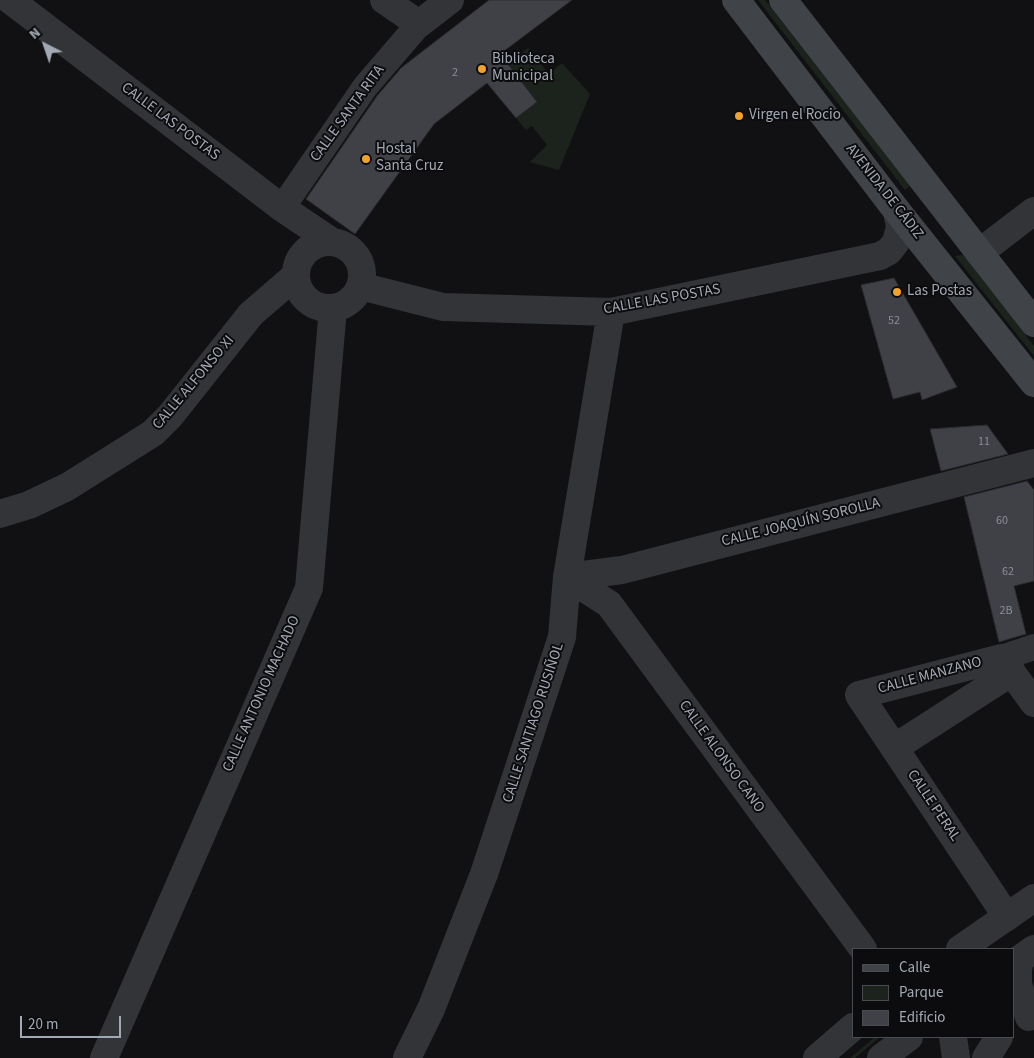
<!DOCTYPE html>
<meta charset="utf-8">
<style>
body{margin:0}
#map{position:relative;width:1034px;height:1058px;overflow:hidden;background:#111113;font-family:"Source Sans 3",sans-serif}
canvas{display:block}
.legend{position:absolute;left:852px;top:948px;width:162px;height:90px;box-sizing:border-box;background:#0c0c0e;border:1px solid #484b50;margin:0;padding:6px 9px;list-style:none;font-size:15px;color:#a3a9b4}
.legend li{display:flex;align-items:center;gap:10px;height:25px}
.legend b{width:25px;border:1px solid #484b50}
.north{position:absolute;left:20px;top:20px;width:50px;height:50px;-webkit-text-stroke:4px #0c0c0e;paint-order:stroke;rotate:319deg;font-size:14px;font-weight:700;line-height:20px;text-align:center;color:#a3a9b4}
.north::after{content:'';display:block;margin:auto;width:18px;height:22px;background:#a3a9b4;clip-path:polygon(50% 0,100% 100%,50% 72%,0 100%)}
.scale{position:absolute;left:20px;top:1016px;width:101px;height:22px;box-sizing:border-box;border:2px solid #a3a9b4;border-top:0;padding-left:6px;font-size:15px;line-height:18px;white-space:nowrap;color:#a3a9b4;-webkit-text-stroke:4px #0c0c0e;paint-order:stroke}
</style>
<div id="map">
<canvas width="1034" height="1058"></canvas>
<ul class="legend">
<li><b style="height:6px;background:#404348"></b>Calle</li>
<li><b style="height:14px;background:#1c231c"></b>Parque</li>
<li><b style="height:14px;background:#404146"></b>Edificio</li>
</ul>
<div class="north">N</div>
<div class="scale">20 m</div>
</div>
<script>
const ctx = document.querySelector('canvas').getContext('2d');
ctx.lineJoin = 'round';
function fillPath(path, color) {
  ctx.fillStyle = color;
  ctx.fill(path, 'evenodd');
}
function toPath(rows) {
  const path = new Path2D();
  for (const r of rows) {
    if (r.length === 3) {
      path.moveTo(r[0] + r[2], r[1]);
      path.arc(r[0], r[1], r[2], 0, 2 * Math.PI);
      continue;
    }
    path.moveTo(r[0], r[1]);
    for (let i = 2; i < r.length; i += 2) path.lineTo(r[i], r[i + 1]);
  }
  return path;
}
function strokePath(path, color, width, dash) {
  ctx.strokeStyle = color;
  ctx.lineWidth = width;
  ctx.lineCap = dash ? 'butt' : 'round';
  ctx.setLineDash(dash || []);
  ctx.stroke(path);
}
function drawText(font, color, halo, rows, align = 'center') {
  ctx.font = font + ' "Source Sans 3",sans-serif';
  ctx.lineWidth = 4;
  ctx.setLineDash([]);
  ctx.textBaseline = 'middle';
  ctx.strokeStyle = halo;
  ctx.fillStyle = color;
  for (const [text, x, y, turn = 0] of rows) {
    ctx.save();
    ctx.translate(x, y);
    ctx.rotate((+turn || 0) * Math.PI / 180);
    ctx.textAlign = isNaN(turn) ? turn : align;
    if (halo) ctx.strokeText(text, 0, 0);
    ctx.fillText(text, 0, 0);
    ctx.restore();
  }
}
fillPath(toPath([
 [758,0,765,0,910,186,905,190],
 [528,48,549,74,562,63,590,94,559,170,530,162,547,145,532,126,526,130,516,118,537,102,508,64],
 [964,255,1034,346,1034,356,955,256],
 [875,1037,880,1037,855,1058,850,1058]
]), '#1c231c');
const building = toPath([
 [489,0,572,0,500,54,537,102,516,118,487,83,434,124,355,234,306,199,377,96,401,68,489,0],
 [894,278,957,387,922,400,920,392,893,399,861,285,894,278],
 [987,425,1008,454,941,471,930,429,987,425],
 [1027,481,1034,490,1034,581,1014,586,1026,634,999,642,964,497,1027,481]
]);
fillPath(building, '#404146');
strokePath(building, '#2b2b2f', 1);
strokePath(toPath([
 [282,208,365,87,419,24],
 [1001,658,1034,647]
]), '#323438', 26);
strokePath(toPath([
 [10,0,282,208,331,241],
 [384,0,419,24,450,0],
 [329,275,33],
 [979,253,1034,211],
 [360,286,443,307,611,312,880,256,889,251,896,242,900,227,897,211],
 [0,514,29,505,67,487,153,433,170,416,251,314,295,276],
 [567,577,622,570,1034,463],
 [567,577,609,604,863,949],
 [894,748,1012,672],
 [1007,917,859,695,1001,658,1034,703],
 [1020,959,1018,970,1018,984,1029,1017],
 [953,1037,956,1058],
 [104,1058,309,588,333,308],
 [407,1058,431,1009,484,874,562,637,567,577,611,312],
 [986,1058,999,1037]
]), '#323438', 28);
strokePath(toPath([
 [960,949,1034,898],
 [1013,964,1034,949],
 [817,1058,853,1027],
 [881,1058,909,1037]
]), '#323438', 28);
strokePath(toPath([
 [736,0,897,211,1034,383],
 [783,0,1034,323]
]), '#404348', 28);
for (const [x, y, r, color] of [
 [482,69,5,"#f1a22b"],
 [739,116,5,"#f1a22b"],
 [366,159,5,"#f1a22b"],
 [897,292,5,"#f1a22b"]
]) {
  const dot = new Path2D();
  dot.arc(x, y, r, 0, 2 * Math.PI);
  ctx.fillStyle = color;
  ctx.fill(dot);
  strokePath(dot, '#0c0c0e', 2);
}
drawText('12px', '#8a8f98', null, [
 ["2",455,73],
 ["52",894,321],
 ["11",984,442],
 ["60",1002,521],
 ["62",1008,572],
 ["2B",1006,611]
]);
drawText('15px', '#a3a9b4', '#0c0c0e', [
 ["Biblioteca",492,60],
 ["Municipal",492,77],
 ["Virgen el Rocio",749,116],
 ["Hostal",376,150],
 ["Santa Cruz",376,167],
 ["Las Postas",907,292]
], 'left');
drawText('15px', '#a3a9b4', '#0c0c0e', [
 ["CALLE SANTA RITA",348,114,-54],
 ["CALLE LAS POSTAS",170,122,37],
 ["AVENIDA DE CÁDIZ",884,192,52],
 ["CALLE LAS POSTAS",662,300,-10],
 ["CALLE ALFONSO XI",194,383,-50],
 ["CALLE JOAQUÍN SOROLLA",801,523,-14],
 ["CALLE MANZANO",930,676,-15],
 ["CALLE ANTONIO MACHADO",262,694,-66],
 ["CALLE SANTIAGO RUSIÑOL",534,723,-72],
 ["CALLE ALONSO CANO",721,757,54],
 ["CALLE PERAL",933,806,56]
]);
</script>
